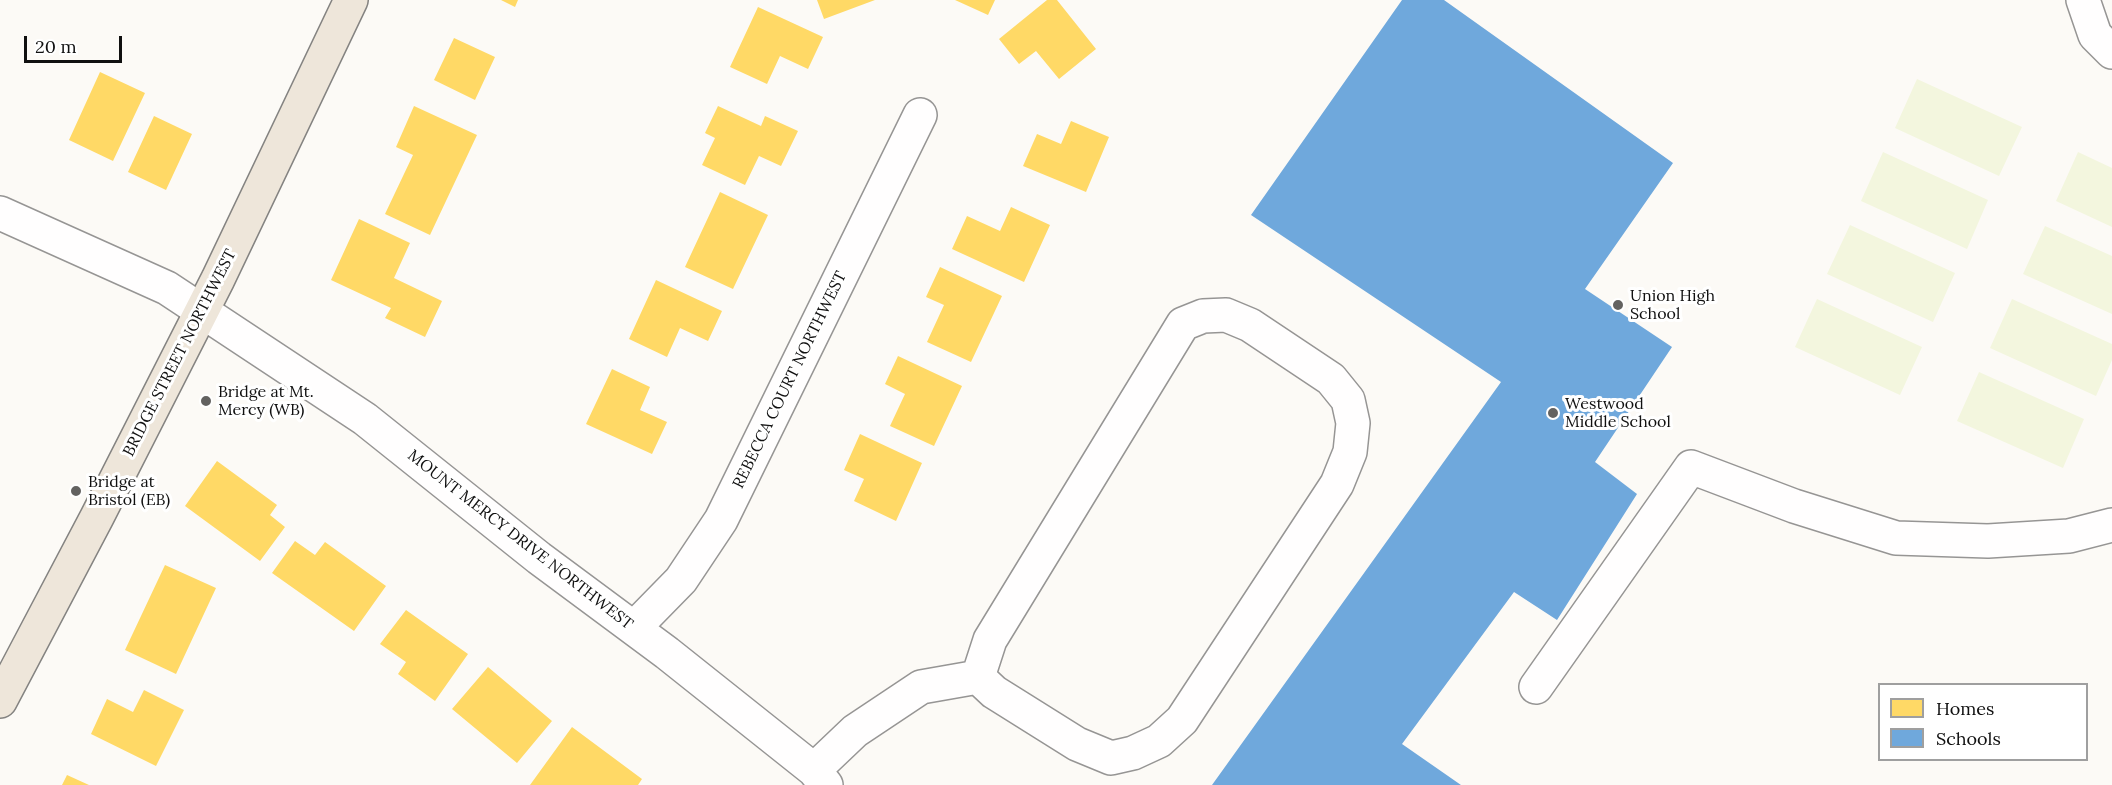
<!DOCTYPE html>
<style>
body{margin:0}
#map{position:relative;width:2112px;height:785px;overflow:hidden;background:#fcfaf6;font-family:Lora,serif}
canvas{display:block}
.legend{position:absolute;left:1878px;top:683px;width:210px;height:78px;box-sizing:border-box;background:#fff;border:2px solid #9f9f9f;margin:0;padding:8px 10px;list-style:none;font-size:18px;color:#101010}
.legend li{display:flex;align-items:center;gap:12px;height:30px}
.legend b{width:30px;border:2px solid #9f9f9f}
.scale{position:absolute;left:24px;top:36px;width:98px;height:27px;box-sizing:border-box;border:3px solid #101010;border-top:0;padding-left:8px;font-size:18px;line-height:21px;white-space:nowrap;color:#101010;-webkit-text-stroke:4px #fff;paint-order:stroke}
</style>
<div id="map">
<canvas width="2112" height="785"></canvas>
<ul class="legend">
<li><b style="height:16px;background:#ffd966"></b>Homes</li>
<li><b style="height:16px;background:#6fa8dc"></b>Schools</li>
</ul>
<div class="scale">20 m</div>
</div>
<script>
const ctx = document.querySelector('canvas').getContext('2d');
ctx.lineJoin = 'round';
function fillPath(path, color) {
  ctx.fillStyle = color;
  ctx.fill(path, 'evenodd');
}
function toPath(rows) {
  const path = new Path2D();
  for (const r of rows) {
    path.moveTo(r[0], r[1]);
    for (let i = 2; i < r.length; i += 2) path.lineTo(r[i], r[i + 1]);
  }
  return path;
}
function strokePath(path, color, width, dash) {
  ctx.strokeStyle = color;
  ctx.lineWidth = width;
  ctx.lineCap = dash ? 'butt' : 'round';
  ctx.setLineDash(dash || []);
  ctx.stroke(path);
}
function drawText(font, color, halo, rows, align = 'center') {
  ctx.font = font + ' Lora,serif';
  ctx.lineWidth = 6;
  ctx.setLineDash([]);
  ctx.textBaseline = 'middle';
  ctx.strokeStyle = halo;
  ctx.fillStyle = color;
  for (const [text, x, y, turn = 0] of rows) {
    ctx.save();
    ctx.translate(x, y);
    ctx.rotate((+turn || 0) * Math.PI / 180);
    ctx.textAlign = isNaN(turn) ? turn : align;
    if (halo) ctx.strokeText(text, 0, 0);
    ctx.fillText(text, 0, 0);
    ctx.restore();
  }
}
fillPath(toPath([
 [1917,79,2022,127,1999,176,1895,128],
 [1883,152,1988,200,1967,249,1861,201],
 [2078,152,2112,168,2112,227,2056,201],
 [1850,225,1955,273,1933,322,1827,274],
 [2045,226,2112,256,2112,314,2023,274],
 [1817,299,1922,347,1900,395,1795,347],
 [2012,299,2112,344,2112,360,2096,396,1990,348],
 [1979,372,2084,419,2063,468,1957,421]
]), '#f3f6de');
fillPath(toPath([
 [501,0,518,0,515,7],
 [817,0,875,0,824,19],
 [955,0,995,0,988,15],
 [1047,0,1057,0,1096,49,1059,79,1036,51,1019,64,999,39],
 [758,7,823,37,808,69,780,56,767,84,730,67],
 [454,38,495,57,475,100,434,80],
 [100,72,145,93,113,161,69,140],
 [414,106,477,135,430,235,385,214,413,155,396,147],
 [718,106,761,126,765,116,798,131,781,166,759,156,745,185,702,165,715,138,705,133],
 [154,116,192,134,166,190,128,172],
 [1071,121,1109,137,1086,192,1023,166,1037,134,1061,144],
 [720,192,768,215,733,289,685,267],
 [1011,207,1050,225,1024,282,952,249,967,216,1000,231],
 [359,219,410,243,394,278,442,301,425,337,385,318,391,308,331,280],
 [940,267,1002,296,971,362,927,342,944,305,926,297],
 [656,280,722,311,708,341,680,328,667,357,629,339],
 [898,356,962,386,934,446,890,426,905,394,885,384],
 [612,369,650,387,640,410,667,422,652,454,586,424],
 [860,434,922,463,896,521,854,501,864,479,844,470],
 [217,461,277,505,270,515,285,527,260,561,185,506],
 [295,541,315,555,325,542,386,586,354,631,272,573],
 [165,565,216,588,176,674,125,650],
 [406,610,468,654,435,701,398,674,406,662,380,644],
 [488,667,552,721,517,763,452,709],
 [144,690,184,710,156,766,91,734,107,699,133,712],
 [572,727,642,779,638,785,530,785],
 [67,775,89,785,62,785]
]), '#ffd966');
fillPath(toPath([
 [1402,0,1444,0,1673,163,1585,289,1672,347,1595,462,1637,494,1557,620,1514,592,1402,744,1461,785,1212,785,1501,382,1251,215]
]), '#6fa8dc');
const minor = toPath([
 [2083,0,2095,35,2112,52],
 [0,213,167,288,365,419,539,558,667,653,814,770,826,785],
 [634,628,681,580,721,520,920,115],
 [1536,687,1691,467,1794,506,1896,538,1988,541,2069,536,2112,525],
 [814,770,855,731,921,687,978,677,990,640,1183,324,1203,316,1226,315,1250,325,1331,379,1348,400,1353,423,1350,452,1337,484,1182,720,1159,741,1133,753,1111,758,1077,744,994,692,978,677]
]);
const major = toPath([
 [0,701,97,517,218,279,351,0]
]);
strokePath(minor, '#969594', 36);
strokePath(major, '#848381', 36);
strokePath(minor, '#fffefe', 33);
strokePath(major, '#eee6da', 33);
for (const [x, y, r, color] of [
 [1618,305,6,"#636260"],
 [206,401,6,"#636260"],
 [1553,413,6,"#636260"],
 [76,491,6,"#636260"]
]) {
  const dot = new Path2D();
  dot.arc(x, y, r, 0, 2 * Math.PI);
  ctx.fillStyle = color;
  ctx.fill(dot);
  strokePath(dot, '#fff', 2);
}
drawText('16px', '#101010', '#fff', [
 ["Union High",1630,296],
 ["School",1630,314],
 ["Bridge at Mt.",218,392],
 ["Mercy (WB)",218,410],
 ["Westwood",1565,404],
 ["Middle School",1565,422],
 ["Bridge at",88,482],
 ["Bristol (EB)",88,500]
], 'left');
drawText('16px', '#101010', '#fff', [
 ["BRIDGE STREET NORTHWEST",180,353,-63],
 ["REBECCA COURT NORTHWEST",790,380,-64],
 ["MOUNT MERCY DRIVE NORTHWEST",520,540,38]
]);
</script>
